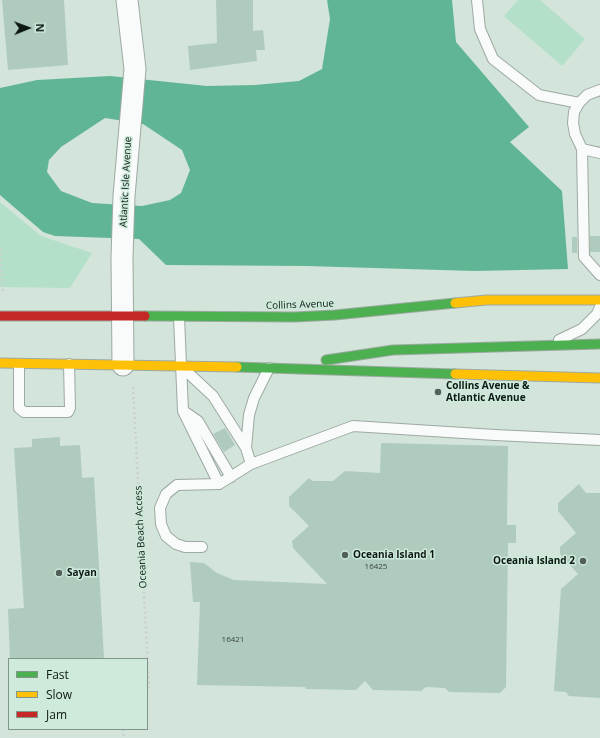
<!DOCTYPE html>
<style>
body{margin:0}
#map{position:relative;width:600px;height:738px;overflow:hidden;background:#d3e4db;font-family:"Open Sans",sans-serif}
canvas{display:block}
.legend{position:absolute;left:8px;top:658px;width:140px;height:72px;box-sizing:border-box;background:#cdeadb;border:1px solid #81968b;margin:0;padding:5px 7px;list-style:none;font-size:12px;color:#0e1813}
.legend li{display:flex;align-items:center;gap:8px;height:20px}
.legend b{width:20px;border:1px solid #81968b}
.north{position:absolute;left:8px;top:8px;width:40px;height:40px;-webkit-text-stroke:3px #cdeadb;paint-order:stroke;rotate:89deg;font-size:11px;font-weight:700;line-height:16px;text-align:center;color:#0e1813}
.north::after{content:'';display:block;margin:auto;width:14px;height:18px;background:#0e1813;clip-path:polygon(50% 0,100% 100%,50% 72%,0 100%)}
</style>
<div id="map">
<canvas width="600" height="738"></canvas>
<ul class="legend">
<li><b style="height:5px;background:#4caf50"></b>Fast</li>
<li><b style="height:5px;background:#ffc107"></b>Slow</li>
<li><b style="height:5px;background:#c62828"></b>Jam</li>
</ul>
<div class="north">N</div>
</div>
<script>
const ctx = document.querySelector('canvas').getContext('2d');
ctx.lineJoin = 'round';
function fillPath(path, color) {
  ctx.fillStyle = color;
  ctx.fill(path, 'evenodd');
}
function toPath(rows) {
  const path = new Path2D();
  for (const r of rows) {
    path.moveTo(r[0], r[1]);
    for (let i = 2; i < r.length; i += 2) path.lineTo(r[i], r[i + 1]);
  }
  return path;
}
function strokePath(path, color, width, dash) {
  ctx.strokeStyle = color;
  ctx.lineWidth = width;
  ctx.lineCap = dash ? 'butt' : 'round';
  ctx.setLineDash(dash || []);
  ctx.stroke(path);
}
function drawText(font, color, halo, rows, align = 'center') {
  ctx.font = font + ' "Open Sans",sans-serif';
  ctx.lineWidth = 3;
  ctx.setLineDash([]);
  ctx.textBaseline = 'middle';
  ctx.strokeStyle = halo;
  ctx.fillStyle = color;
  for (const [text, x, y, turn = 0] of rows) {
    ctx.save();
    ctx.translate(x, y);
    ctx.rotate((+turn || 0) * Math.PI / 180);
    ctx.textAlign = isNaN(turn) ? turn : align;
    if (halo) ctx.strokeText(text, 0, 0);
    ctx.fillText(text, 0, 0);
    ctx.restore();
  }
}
fillPath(toPath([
 [518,0,540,0,585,39,562,66,504,16],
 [0,202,41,236,92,253,70,288,0,287]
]), '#b4e0ca');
fillPath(toPath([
 [327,0,452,0,456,42,529,127,510,142,562,191,568,269,474,271,307,266,166,265,139,239,55,236,43,232,0,195,0,88,37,80,110,76,207,86,255,85,299,81,322,69,330,19],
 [105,118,143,124,182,150,190,170,181,193,170,200,142,206,92,203,61,191,47,172,49,160,61,147]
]), '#60b694');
fillPath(toPath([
 [2,0,64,0,68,65,8,70],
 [216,0,253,0,253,31,263,30,265,50,256,50,257,61,190,70,188,46,217,43],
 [590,236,600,236,600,252,590,252],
 [572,237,577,237,577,253,572,253],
 [225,428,235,445,224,452,213,434],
 [60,437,60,446,80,445,82,478,94,477,104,659,10,659,8,609,24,608,14,448,32,447,32,439],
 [381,443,508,446,507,525,516,525,516,543,508,543,506,687,500,693,449,692,445,688,426,687,421,691,373,690,365,681,356,690,306,689,305,687,197,685,200,602,193,602,190,562,204,563,217,573,234,580,327,584,293,548,292,541,309,526,289,506,289,497,309,478,313,481,333,481,345,471,380,473],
 [579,484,586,493,600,493,600,698,569,696,566,692,554,691,561,589,578,574,560,554,560,547,576,533,558,511,558,503]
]), '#afcbbe');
const lane = toPath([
 [477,0,480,29,493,59,539,95,579,103],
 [600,90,587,95,579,103,574,112,573,123,575,134,582,149,600,153],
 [582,149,584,257,600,275],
 [179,317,183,411,219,484],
 [559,340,582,329,597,314,600,307],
 [19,364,19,408,24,412,68,412,70,408,69,364],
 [184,369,213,396,246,448,251,464],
 [185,412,198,421,231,477],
 [246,448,249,415,254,398,269,368],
 [202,547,185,547,176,544,166,536,161,524,160,508,166,494,177,485,219,484,251,464,353,426,495,435,600,440]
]);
const street = toPath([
 [123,365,122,257,124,196,135,69,127,0]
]);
const fast = toPath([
 [145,316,295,317,335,315,455,303],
 [326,360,393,350,600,344],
 [237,367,455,374]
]);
const slow = toPath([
 [455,303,487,300,600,300],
 [0,363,237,367],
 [455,374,600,378]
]);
const jam = toPath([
 [0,316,145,316]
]);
strokePath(lane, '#9da9a2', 12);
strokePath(street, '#9da9a2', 23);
strokePath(fast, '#9da9a2', 11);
strokePath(slow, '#9da9a2', 11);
strokePath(jam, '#9da9a2', 11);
strokePath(toPath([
 [0,249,3,294],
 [133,387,149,687,147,689],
 [123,729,124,738]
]), '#ccd0ce', 2.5, [2, 3]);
strokePath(lane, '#f8fbfa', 10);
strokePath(street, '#f8fbfa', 21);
strokePath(fast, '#4caf50', 9);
strokePath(slow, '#ffc107', 9);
strokePath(jam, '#c62828', 9);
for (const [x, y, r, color] of [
 [438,392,4,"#535f59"],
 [345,555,4,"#535f59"],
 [583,561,4,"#535f59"],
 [59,573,4,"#535f59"]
]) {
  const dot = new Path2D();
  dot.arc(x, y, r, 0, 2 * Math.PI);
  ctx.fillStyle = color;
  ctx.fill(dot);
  strokePath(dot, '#cdeadb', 1.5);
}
drawText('8px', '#36453e', null, [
 ["16425",376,567],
 ["16421",233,640]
]);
drawText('10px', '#0e1813', '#cdeadb', [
 ["Atlantic Isle Avenue",126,182,-87],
 ["Collins Avenue",300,305,-2],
 ["Oceania Beach Access",141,537,-93]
]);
drawText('bold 10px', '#0e1813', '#cdeadb', [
 ["Collins Avenue &",446,386],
 ["Atlantic Avenue",446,398],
 ["Oceania Island 1",353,555],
 ["Oceania Island 2",575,561,"right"],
 ["Sayan",67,573]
], 'left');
</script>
